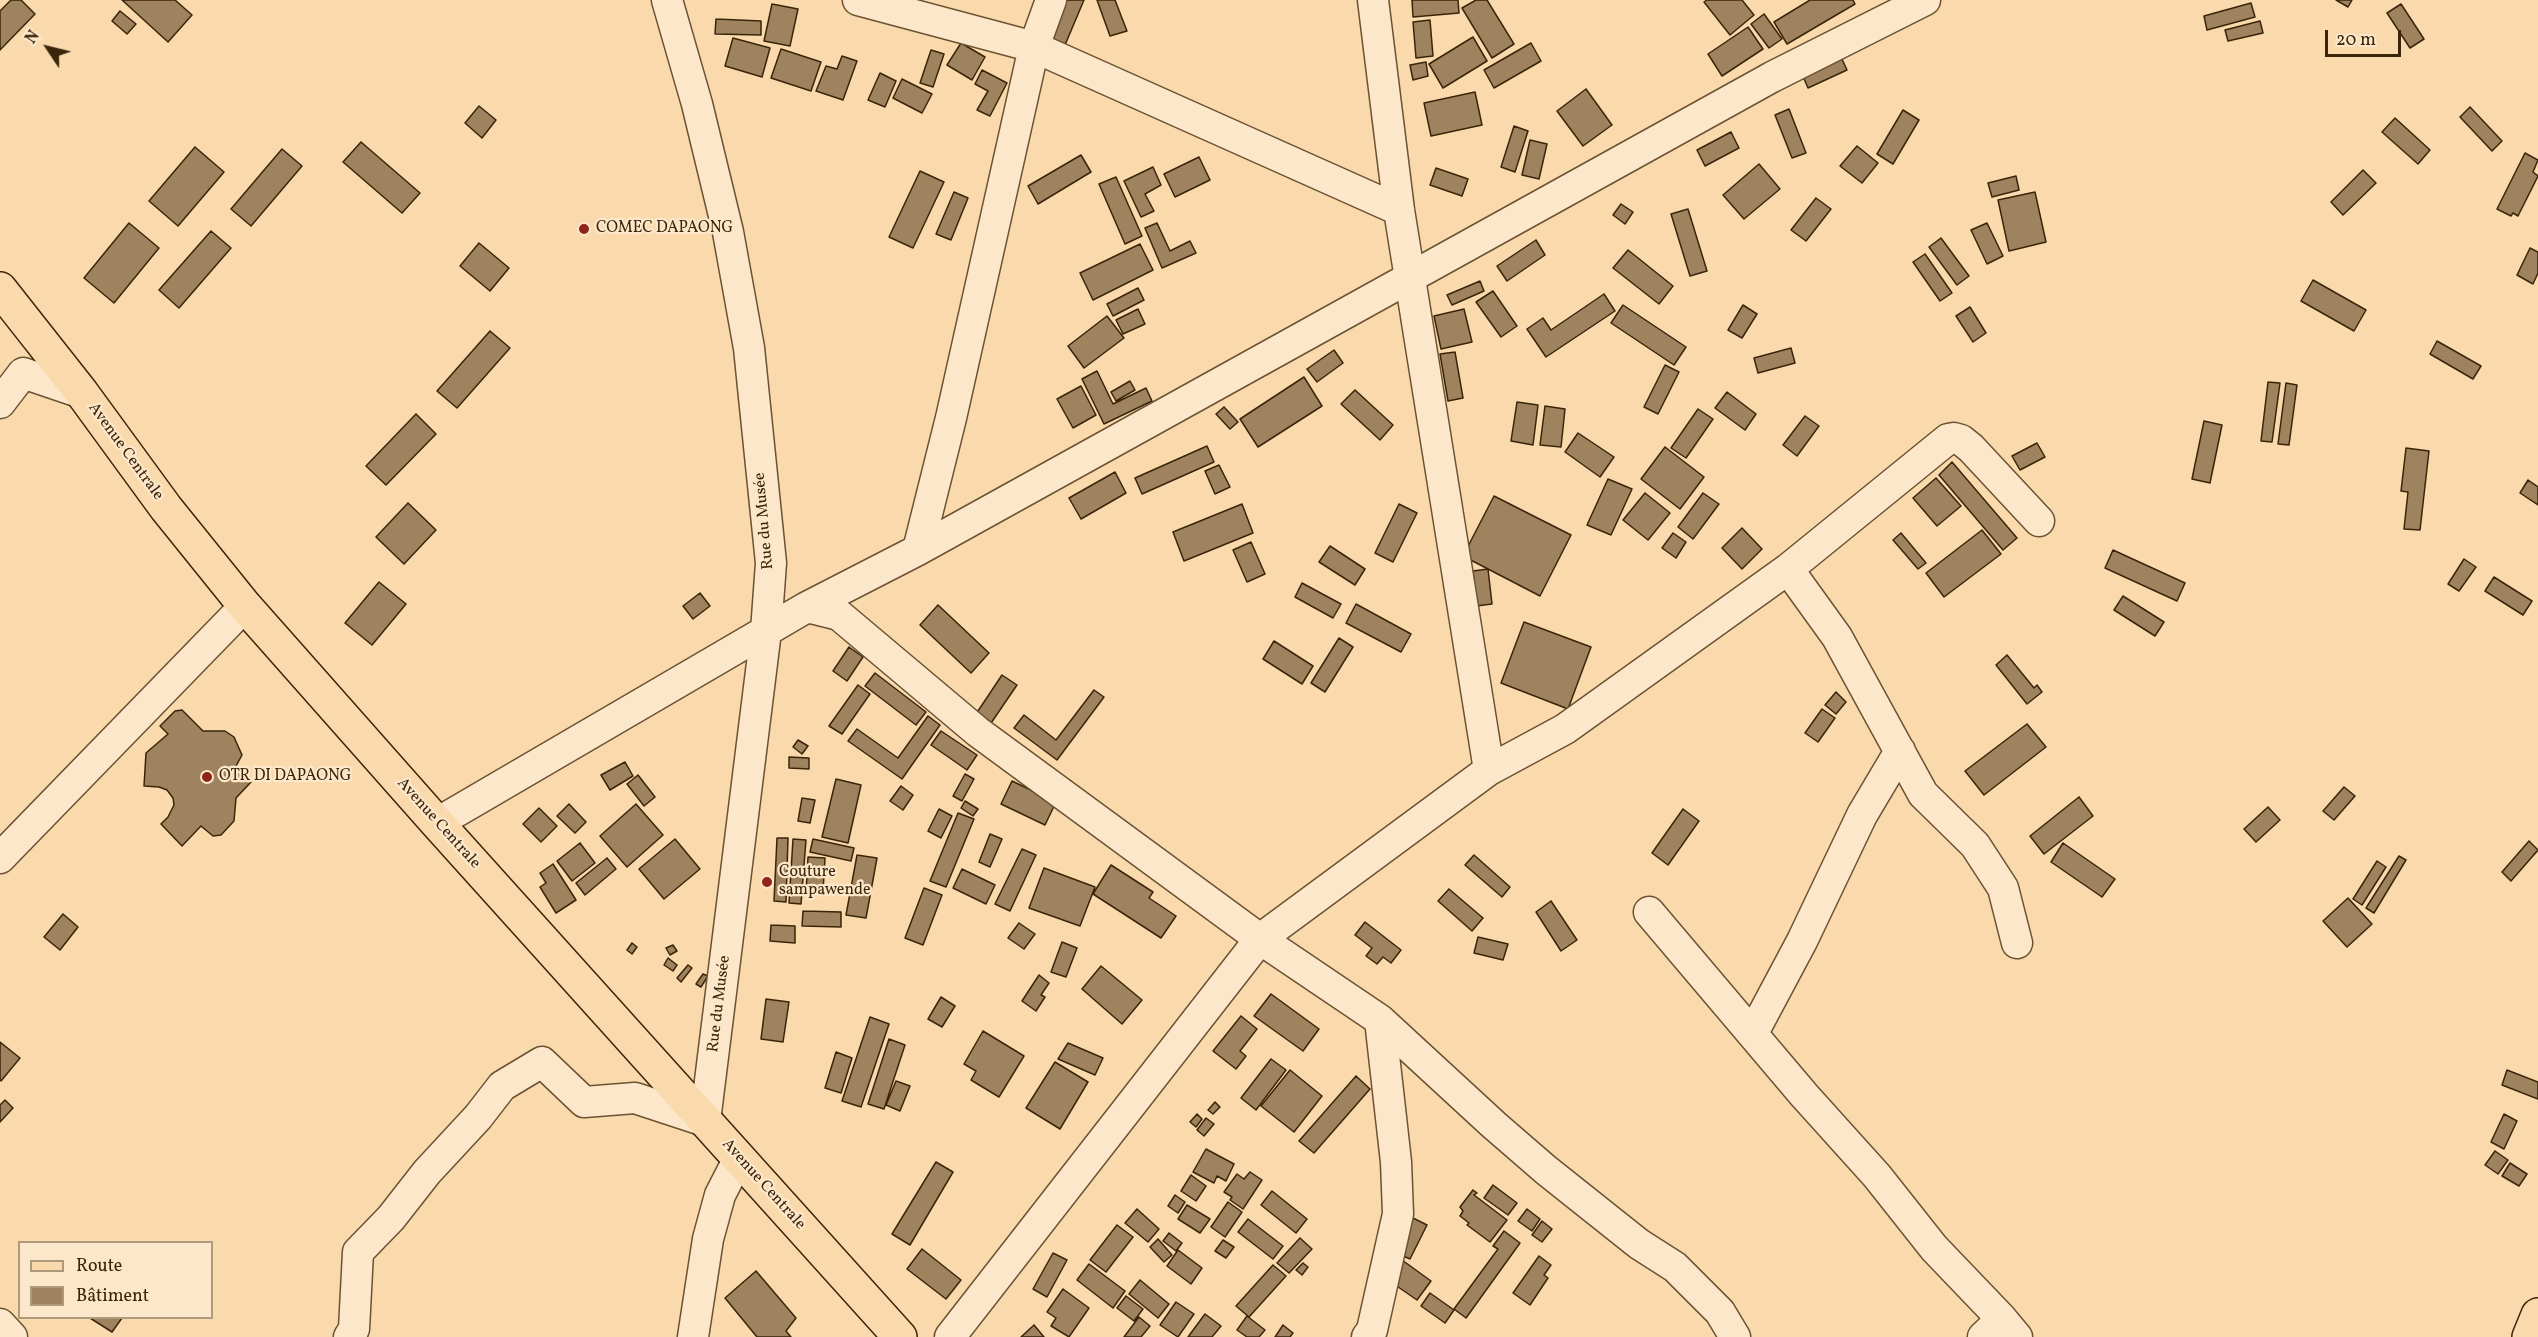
<!DOCTYPE html>
<meta charset="utf-8">
<style>
body{margin:0}
#map{position:relative;width:2538px;height:1337px;overflow:hidden;background:#fadaad;font-family:Vollkorn,serif}
canvas{display:block}
.legend{position:absolute;left:18px;top:1241px;width:195px;height:78px;box-sizing:border-box;background:#fce7ca;border:2px solid #ae997d;margin:0;padding:8px 10px;list-style:none;font-size:18px;color:#3a2509}
.legend li{display:flex;align-items:center;gap:12px;height:30px}
.legend b{width:30px;border:2px solid #ae997d}
.north{position:absolute;left:18px;top:18px;width:60px;height:60px;-webkit-text-stroke:4px #fce7ca;paint-order:stroke;rotate:305deg;font-size:16px;font-weight:700;line-height:24px;text-align:center;color:#3a2509}
.north::after{content:'';display:block;margin:auto;width:21px;height:27px;background:#3a2509;clip-path:polygon(50% 0,100% 100%,50% 72%,0 100%)}
.scale{position:absolute;left:2325px;top:30px;width:76px;height:27px;box-sizing:border-box;border:3px solid #3a2509;border-top:0;padding-left:8px;font-size:18px;line-height:21px;white-space:nowrap;color:#3a2509;-webkit-text-stroke:4px #fce7ca;paint-order:stroke}
</style>
<div id="map">
<canvas width="2538" height="1337"></canvas>
<ul class="legend">
<li><b style="height:8px;background:#fadaad"></b>Route</li>
<li><b style="height:16px;background:#9e835e"></b>Bâtiment</li>
</ul>
<div class="north">N</div>
<div class="scale">20 m</div>
</div>
<script>
const ctx = document.querySelector('canvas').getContext('2d');
ctx.lineJoin = 'round';
function fillPath(path, color) {
  ctx.fillStyle = color;
  ctx.fill(path, 'evenodd');
}
function toPath(rows) {
  const path = new Path2D();
  for (const r of rows) {
    path.moveTo(r[0], r[1]);
    for (let i = 2; i < r.length; i += 2) path.lineTo(r[i], r[i + 1]);
  }
  return path;
}
function strokePath(path, color, width, dash) {
  ctx.strokeStyle = color;
  ctx.lineWidth = width;
  ctx.lineCap = dash ? 'butt' : 'round';
  ctx.setLineDash(dash || []);
  ctx.stroke(path);
}
function drawText(font, color, halo, rows, align = 'center') {
  ctx.font = font + ' Vollkorn,serif';
  ctx.lineWidth = 4.5;
  ctx.setLineDash([]);
  ctx.textBaseline = 'middle';
  ctx.strokeStyle = halo;
  ctx.fillStyle = color;
  for (const [text, x, y, turn = 0] of rows) {
    ctx.save();
    ctx.translate(x, y);
    ctx.rotate((+turn || 0) * Math.PI / 180);
    ctx.textAlign = isNaN(turn) ? turn : align;
    if (halo) ctx.strokeText(text, 0, 0);
    ctx.fillText(text, 0, 0);
    ctx.restore();
  }
}
const building = toPath([
 [11,0,21,0,35,14,0,50,0,11,11,0],
 [122,0,175,0,192,15,168,42,122,0],
 [1065,0,1084,0,1065,45,1048,38,1065,0],
 [1097,0,1115,0,1127,31,1110,36,1097,0],
 [1412,0,1458,0,1459,13,1413,17,1412,0],
 [1476,0,1487,0,1514,44,1492,58,1462,8,1476,0],
 [1707,0,1742,0,1754,15,1730,35,1704,2,1707,0],
 [1810,0,1853,0,1855,4,1787,44,1774,22,1810,0],
 [2336,0,2352,0,2348,7,2336,0],
 [2251,3,2255,17,2207,30,2204,16,2251,3],
 [772,4,798,9,790,46,764,41,772,4],
 [2401,4,2424,39,2410,48,2387,13,2401,4],
 [120,11,136,24,127,34,112,21,120,11],
 [1764,14,1782,39,1769,48,1751,24,1764,14],
 [716,19,761,21,761,35,715,34,716,19],
 [1430,20,1433,56,1416,58,1413,22,1430,20],
 [2260,21,2263,33,2228,41,2225,30,2260,21],
 [1748,27,1763,49,1722,76,1708,54,1748,27],
 [1473,37,1487,61,1443,88,1429,64,1473,37],
 [733,38,770,48,762,77,725,66,733,38],
 [961,43,985,57,972,80,947,65,961,43],
 [1531,43,1541,61,1494,88,1484,70,1531,43],
 [781,49,821,62,811,91,771,78,781,49],
 [931,50,944,54,933,87,920,83,931,50],
 [842,56,857,61,843,100,816,91,826,66,837,69,842,56],
 [1841,57,1847,70,1808,88,1802,74,1841,57],
 [1426,62,1428,76,1413,80,1410,65,1426,62],
 [982,70,1007,83,990,116,977,110,988,91,975,84,982,70],
 [880,73,896,81,885,107,868,100,880,73],
 [902,79,932,94,922,113,893,98,902,79],
 [1586,89,1612,125,1583,146,1557,111,1586,89],
 [1475,92,1482,125,1431,136,1424,103,1475,92],
 [479,106,496,120,482,138,465,123,479,106],
 [2470,107,2502,141,2492,151,2460,117,2470,107],
 [1789,109,1806,153,1792,158,1775,115,1789,109],
 [1903,110,1919,120,1893,164,1877,154,1903,110],
 [2395,118,2430,150,2418,164,2382,132,2395,118],
 [1514,126,1528,131,1515,172,1501,167,1514,126],
 [1731,132,1739,148,1705,166,1697,150,1731,132],
 [1530,140,1547,144,1539,179,1522,175,1530,140],
 [361,142,420,193,402,213,343,162,361,142],
 [1857,146,1878,163,1862,183,1840,166,1857,146],
 [195,147,224,172,178,226,149,201,195,147],
 [282,149,302,166,251,226,231,209,282,149],
 [2525,153,2538,160,2533,172,2538,176,2518,216,2513,213,2511,216,2497,209,2525,153],
 [1081,155,1091,172,1038,204,1028,186,1081,155],
 [1199,157,1210,180,1175,197,1164,174,1199,157],
 [1759,164,1780,189,1744,219,1723,195,1759,164],
 [1153,167,1161,185,1145,194,1154,211,1141,217,1124,181,1153,167],
 [1436,168,1468,179,1462,196,1430,185,1436,168],
 [2363,170,2376,183,2343,215,2331,202,2363,170],
 [920,171,944,182,913,248,889,237,920,171],
 [2016,176,2019,190,1992,197,1988,183,2016,176],
 [1116,177,1142,236,1125,244,1099,184,1116,177],
 [954,192,968,198,951,240,936,234,954,192],
 [2035,192,2046,242,2009,251,1998,200,2035,192],
 [1816,198,1831,209,1806,241,1791,230,1816,198],
 [1621,204,1633,212,1625,224,1613,215,1621,204],
 [1688,209,1707,271,1690,276,1671,214,1688,209],
 [129,223,159,248,114,303,84,278,129,223],
 [1157,223,1170,251,1190,241,1196,253,1162,268,1145,228,1157,223],
 [1987,223,2003,256,1987,264,1971,230,1987,223],
 [211,231,231,248,179,308,159,290,211,231],
 [1941,238,1969,276,1957,285,1929,247,1941,238],
 [1536,240,1545,255,1507,281,1497,266,1536,240],
 [479,243,509,268,490,291,460,266,479,243],
 [1140,244,1153,270,1093,300,1080,273,1140,244],
 [2530,248,2538,252,2538,273,2533,284,2517,275,2530,248],
 [1628,250,1673,286,1659,304,1613,268,1628,250],
 [1925,254,1952,293,1940,301,1913,262,1925,254],
 [2313,280,2366,310,2354,331,2301,301,2313,280],
 [1480,281,1484,291,1452,305,1447,295,1480,281],
 [1138,288,1144,300,1113,316,1107,304,1138,288],
 [1493,291,1517,326,1501,337,1476,302,1493,291],
 [1604,294,1615,311,1546,357,1527,329,1543,318,1551,330,1604,294],
 [1623,305,1686,347,1674,365,1611,323,1623,305],
 [1743,305,1757,314,1742,338,1728,330,1743,305],
 [1970,307,1986,333,1973,342,1956,316,1970,307],
 [1138,309,1145,324,1123,334,1116,320,1138,309],
 [1464,309,1472,342,1441,349,1434,316,1464,309],
 [1107,316,1124,338,1084,368,1068,346,1107,316],
 [490,331,510,348,457,408,437,391,490,331],
 [2437,341,2481,366,2473,379,2430,354,2437,341],
 [1791,348,1795,363,1758,373,1754,358,1791,348],
 [1334,350,1343,363,1317,382,1307,369,1334,350],
 [1455,352,1463,398,1448,401,1440,354,1455,352],
 [1665,365,1679,372,1658,414,1644,407,1665,365],
 [1097,371,1113,404,1146,388,1152,401,1104,424,1082,379,1097,371],
 [1304,377,1322,406,1258,447,1240,419,1304,377],
 [1130,381,1135,390,1116,401,1111,392,1130,381],
 [2268,382,2280,383,2272,442,2261,441,2268,382],
 [2286,383,2297,385,2289,445,2278,444,2286,383],
 [1081,386,1096,415,1073,428,1057,399,1081,386],
 [1355,390,1393,425,1380,440,1341,404,1355,390],
 [1727,392,1756,414,1745,430,1715,408,1727,392],
 [1517,402,1538,405,1533,445,1511,441,1517,402],
 [1545,406,1565,409,1561,447,1540,445,1545,406],
 [1224,407,1238,422,1230,429,1216,414,1224,407],
 [1698,409,1713,419,1686,458,1671,448,1698,409],
 [416,414,436,434,386,485,366,466,416,414],
 [1805,416,1819,426,1797,456,1783,445,1805,416],
 [2204,421,2222,425,2210,483,2192,479,2204,421],
 [1578,433,1614,457,1600,477,1565,452,1578,433],
 [2037,443,2045,457,2020,470,2012,456,2037,443],
 [1207,446,1214,462,1142,494,1135,478,1207,446],
 [1665,447,1704,477,1680,509,1641,479,1665,447],
 [2406,448,2429,451,2420,530,2404,529,2408,492,2401,491,2406,448],
 [1952,462,2017,538,2003,550,1939,475,1952,462],
 [1219,465,1230,487,1215,494,1205,471,1219,465],
 [1115,472,1126,493,1081,519,1069,498,1115,472],
 [1936,478,1961,506,1937,526,1913,498,1936,478],
 [1608,479,1632,489,1611,535,1587,525,1608,479],
 [2528,480,2538,487,2538,505,2520,493,2528,480],
 [1645,493,1670,513,1648,540,1623,520,1645,493],
 [1703,493,1719,504,1693,539,1678,527,1703,493],
 [1494,496,1571,535,1540,596,1463,556,1494,496],
 [408,503,436,530,404,564,376,537,408,503],
 [1242,504,1253,533,1184,561,1173,532,1242,504],
 [1399,504,1417,513,1393,562,1375,553,1399,504],
 [1742,528,1762,549,1742,569,1722,548,1742,528],
 [1982,530,2001,554,1944,597,1926,573,1982,530],
 [1673,533,1686,542,1676,558,1662,548,1673,533],
 [1901,533,1926,563,1918,569,1893,540,1901,533],
 [1251,542,1265,574,1247,582,1233,550,1251,542],
 [1330,546,1365,569,1355,585,1319,562,1330,546],
 [2113,550,2185,583,2177,601,2105,568,2113,550],
 [2464,559,2476,567,2459,591,2448,584,2464,559],
 [1488,569,1492,604,1476,606,1473,571,1488,569],
 [2494,577,2532,601,2523,615,2485,591,2494,577],
 [379,582,406,604,372,645,345,623,379,582],
 [1302,583,1341,604,1333,618,1295,597,1302,583],
 [700,593,710,606,693,619,683,606,700,593],
 [2123,596,2164,622,2155,636,2114,610,2123,596],
 [1356,604,1411,634,1401,652,1346,623,1356,604],
 [938,605,989,653,971,673,920,625,938,605],
 [1524,622,1591,647,1568,709,1501,683,1524,622],
 [1339,638,1353,647,1325,692,1311,683,1339,638],
 [1274,641,1313,666,1302,684,1263,659,1274,641],
 [849,647,863,657,847,681,833,671,849,647],
 [2007,655,2034,688,2037,685,2042,692,2027,704,1996,665,2007,655],
 [875,673,926,712,916,725,865,686,875,673],
 [1002,675,1017,685,989,726,974,717,1002,675],
 [858,685,870,694,842,734,829,726,858,685],
 [1094,690,1104,697,1057,760,1014,728,1024,715,1056,740,1094,690],
 [1836,692,1846,702,1836,714,1825,705,1836,692],
 [1822,709,1835,718,1818,742,1805,733,1822,709],
 [182,710,203,731,225,731,234,737,242,755,235,768,251,782,236,798,234,821,221,835,213,836,201,826,182,846,161,824,168,817,174,805,173,798,167,790,159,787,144,786,146,753,168,734,160,726,175,711,182,710],
 [928,716,940,725,902,779,848,741,857,729,898,758,928,716],
 [2027,724,2046,747,1984,795,1965,771,2027,724],
 [941,731,977,755,967,770,931,745,941,731],
 [798,740,808,746,802,754,793,747,798,740],
 [789,757,809,758,809,769,789,768,789,757],
 [625,762,633,776,610,790,601,775,625,762],
 [965,774,974,779,962,801,953,796,965,774],
 [638,775,655,797,644,806,627,784,638,775],
 [836,779,861,785,848,843,822,837,836,779],
 [1012,781,1056,802,1045,825,1001,804,1012,781],
 [901,786,913,795,903,810,890,801,901,786],
 [2344,787,2355,796,2334,820,2323,811,2344,787],
 [2079,797,2093,816,2044,854,2030,836,2079,797],
 [802,798,815,800,810,823,798,821,802,798],
 [965,801,978,809,973,816,961,808,965,801],
 [569,804,586,822,575,833,557,816,569,804],
 [636,804,663,835,627,867,600,836,636,804],
 [2268,807,2280,820,2256,842,2244,829,2268,807],
 [539,808,557,826,541,842,523,824,539,808],
 [939,809,952,816,941,838,928,831,939,809],
 [1683,809,1699,821,1668,865,1652,853,1683,809],
 [958,813,974,819,946,887,930,881,958,813],
 [990,834,1002,839,990,867,979,862,990,834],
 [777,838,788,838,786,902,774,901,777,838],
 [675,839,700,869,664,899,639,869,675,839],
 [793,839,806,840,801,904,789,903,793,839],
 [813,839,854,848,851,861,810,852,813,839],
 [2529,841,2538,850,2511,881,2502,872,2529,841],
 [580,843,595,863,572,881,557,861,580,843],
 [2063,843,2115,879,2102,897,2051,862,2063,843],
 [1022,849,1036,855,1010,911,995,904,1022,849],
 [857,855,877,858,866,918,846,915,857,855],
 [1474,855,1510,887,1502,897,1465,865,1474,855],
 [2399,856,2406,860,2374,913,2366,908,2399,856],
 [808,857,825,858,823,892,806,892,808,857],
 [607,858,616,869,585,895,576,883,607,858],
 [2377,861,2386,867,2362,905,2353,899,2377,861],
 [553,864,576,900,556,913,540,887,546,883,540,873,553,864],
 [1111,865,1153,892,1149,898,1176,916,1161,938,1093,894,1111,865],
 [1044,868,1095,887,1080,926,1029,908,1044,868],
 [962,869,995,885,986,904,953,888,962,869],
 [924,888,942,895,923,945,905,938,924,888],
 [1449,889,1483,918,1472,931,1438,901,1449,889],
 [2348,898,2372,924,2347,947,2323,921,2348,898],
 [1551,901,1577,940,1561,951,1536,912,1551,901],
 [803,911,841,912,841,927,802,926,803,911],
 [63,914,78,927,60,950,44,937,63,914],
 [1365,922,1401,950,1391,963,1383,957,1377,964,1366,956,1372,948,1355,935,1365,922],
 [1019,923,1035,934,1024,949,1008,938,1019,923],
 [771,925,795,926,795,943,770,941,771,925],
 [1478,937,1508,944,1503,960,1474,953,1478,937],
 [1062,942,1077,948,1066,977,1051,972,1062,942],
 [632,943,637,947,632,954,627,950,632,943],
 [673,945,677,951,670,955,666,948,673,945],
 [668,958,677,965,673,971,664,965,668,958],
 [688,965,692,968,681,982,677,978,688,965],
 [1101,966,1142,1000,1122,1024,1082,989,1101,966],
 [703,974,708,976,701,987,696,984,703,974],
 [1039,975,1049,983,1041,995,1045,997,1036,1011,1022,1001,1039,975],
 [1271,994,1319,1029,1303,1051,1254,1016,1271,994],
 [941,997,955,1006,942,1027,928,1019,941,997],
 [766,999,789,1002,783,1042,761,1039,766,999],
 [1241,1016,1257,1029,1240,1051,1246,1056,1236,1069,1213,1051,1241,1016],
 [870,1017,889,1024,861,1107,842,1101,870,1017],
 [983,1031,1024,1056,999,1097,971,1080,976,1071,964,1064,983,1031],
 [889,1039,905,1045,884,1109,868,1104,889,1039],
 [0,1042,20,1058,1,1081,0,1080,0,1042],
 [1068,1043,1103,1058,1095,1075,1058,1059,1068,1043],
 [836,1052,852,1058,841,1093,825,1088,836,1052],
 [1271,1059,1286,1070,1256,1110,1241,1098,1271,1059],
 [1055,1062,1088,1082,1060,1129,1026,1108,1055,1062],
 [1290,1070,1322,1096,1294,1132,1261,1106,1290,1070],
 [2507,1070,2538,1082,2538,1099,2502,1085,2507,1070],
 [1356,1076,1370,1089,1314,1153,1299,1141,1356,1076],
 [896,1081,910,1086,900,1111,886,1105,896,1081],
 [5,1100,13,1108,0,1122,0,1105,5,1100],
 [1215,1102,1220,1107,1213,1114,1208,1110,1215,1102],
 [1197,1114,1202,1119,1196,1127,1190,1122,1197,1114],
 [2504,1114,2517,1121,2504,1149,2491,1142,2504,1114],
 [1206,1118,1214,1124,1204,1136,1197,1130,1206,1118],
 [1206,1149,1234,1164,1226,1181,1217,1176,1214,1183,1193,1172,1206,1149],
 [2495,1151,2508,1160,2498,1174,2485,1165,2495,1151],
 [936,1162,953,1172,910,1245,892,1234,936,1162],
 [2510,1163,2527,1174,2519,1186,2502,1176,2510,1163],
 [1250,1172,1262,1180,1243,1209,1230,1200,1232,1197,1224,1192,1237,1174,1244,1179,1250,1172],
 [1191,1175,1206,1186,1196,1201,1181,1191,1191,1175],
 [1493,1185,1517,1203,1508,1215,1484,1198,1493,1185],
 [1473,1190,1477,1193,1474,1195,1507,1220,1490,1242,1467,1225,1469,1223,1460,1216,1463,1211,1460,1207,1473,1190],
 [1272,1191,1307,1219,1296,1233,1261,1205,1272,1191],
 [1175,1195,1185,1202,1178,1213,1168,1206,1175,1195],
 [1228,1202,1242,1212,1225,1237,1211,1227,1228,1202],
 [1187,1205,1210,1219,1200,1233,1178,1219,1187,1205],
 [1137,1209,1159,1229,1148,1242,1125,1223,1137,1209],
 [1527,1209,1540,1219,1532,1231,1518,1221,1527,1209],
 [1413,1218,1427,1225,1410,1259,1397,1253,1413,1218],
 [1248,1219,1283,1246,1273,1259,1238,1232,1248,1219],
 [1542,1221,1552,1229,1542,1242,1532,1235,1542,1221],
 [1117,1225,1133,1237,1106,1272,1090,1260,1117,1225],
 [1504,1231,1520,1243,1466,1318,1454,1309,1498,1249,1493,1246,1504,1231],
 [1169,1233,1182,1243,1176,1251,1163,1241,1169,1233],
 [1300,1238,1312,1249,1289,1273,1277,1263,1300,1238],
 [1158,1239,1172,1255,1164,1262,1150,1247,1158,1239],
 [1223,1240,1234,1247,1226,1258,1215,1251,1223,1240],
 [922,1249,961,1280,946,1299,907,1269,922,1249],
 [1178,1250,1202,1268,1191,1284,1167,1266,1178,1250],
 [1053,1253,1067,1260,1047,1297,1033,1289,1053,1253],
 [1539,1256,1551,1265,1544,1275,1548,1278,1530,1305,1513,1293,1539,1256],
 [1402,1260,1431,1281,1417,1300,1388,1280,1402,1260],
 [1303,1263,1308,1267,1302,1275,1296,1270,1303,1263],
 [1089,1264,1125,1291,1113,1308,1077,1280,1089,1264],
 [1273,1265,1286,1276,1249,1317,1236,1306,1273,1265],
 [756,1271,796,1318,786,1331,791,1337,757,1337,725,1298,756,1271],
 [1140,1280,1169,1304,1158,1318,1129,1294,1140,1280],
 [1063,1289,1089,1308,1069,1337,1051,1326,1056,1318,1047,1312,1063,1289],
 [1430,1293,1454,1310,1445,1323,1421,1306,1430,1293],
 [1126,1296,1143,1309,1134,1321,1117,1308,1126,1296],
 [1176,1302,1194,1314,1178,1337,1160,1325,1176,1302],
 [1205,1314,1221,1326,1212,1337,1188,1337,1205,1314],
 [1247,1316,1265,1330,1259,1337,1247,1337,1237,1330,1247,1316],
 [1139,1317,1150,1326,1141,1337,1124,1337,1139,1317],
 [90,1318,122,1318,112,1332,90,1318],
 [1034,1325,1044,1337,1021,1337,1034,1325],
 [1283,1325,1293,1333,1290,1337,1275,1337,1283,1325]
]);
fillPath(building, '#9e835e');
strokePath(building, '#3a2509', 1.5);
const minor = toPath([
 [858,0,1034,47,1399,210],
 [0,403,23,373,82,393],
 [918,550,951,418,1034,47,1051,0],
 [1788,569,1837,637,1923,794,1975,845,2003,888,2017,943],
 [807,607,839,615,978,732,1260,939,1380,1020,1396,1162,1398,1214,1372,1330,1367,1337],
 [1489,770,1565,729,1788,569,1948,439,1954,438,1961,440,1971,448,2039,521],
 [437,823,807,607,918,550,1772,77,1925,0],
 [0,858,245,606],
 [1649,912,1804,1095,1877,1176,1934,1248,2002,1319],
 [1380,1020,1494,1125,1546,1170,1639,1244,1675,1267,1720,1312,1735,1337],
 [1753,1033,1802,941,1862,815,1900,751],
 [0,1324,12,1337],
 [349,1337,354,1329,358,1252,391,1218,427,1172,478,1117,502,1086,542,1062,584,1102,635,1098,705,1121,766,631,771,563,749,348,728,232,697,104,667,0],
 [693,1337,708,1239,720,1195,739,1158],
 [950,1337,1260,939,1489,770,1399,210,1373,0],
 [1983,1337,2002,1319,2017,1337]
]);
const major = toPath([
 [0,289,82,393,166,508,245,606,437,823,900,1337]
]);
const highway = toPath([
 [2529,1337,2538,1315]
]);
strokePath(minor, '#6a5232', 33);
strokePath(major, '#3a2509', 36);
strokePath(highway, '#3a2509', 36);
strokePath(minor, '#fce7ca', 30);
strokePath(major, '#fadaad', 33);
strokePath(highway, '#fadaad', 33);
for (const [x, y, r, color] of [
 [584,229,6,"#8f2418"],
 [207,777,6,"#8f2418"],
 [767,882,6,"#8f2418"]
]) {
  const dot = new Path2D();
  dot.arc(x, y, r, 0, 2 * Math.PI);
  ctx.fillStyle = color;
  ctx.fill(dot);
  strokePath(dot, '#fce7ca', 2);
}
drawText('16px', '#3a2509', '#fce7ca', [
 ["COMEC DAPAONG",596,229],
 ["OTR DI DAPAONG",219,777],
 ["Couture",779,873],
 ["sampawende",779,891]
], 'left');
drawText('16px', '#3a2509', '#fce7ca', [
 ["Avenue Centrale",125,452,54],
 ["Rue du Musée",765,521,-95],
 ["Avenue Centrale",438,824,48],
 ["Rue du Musée",720,1004,-83],
 ["Avenue Centrale",763,1185,48]
]);
</script>
